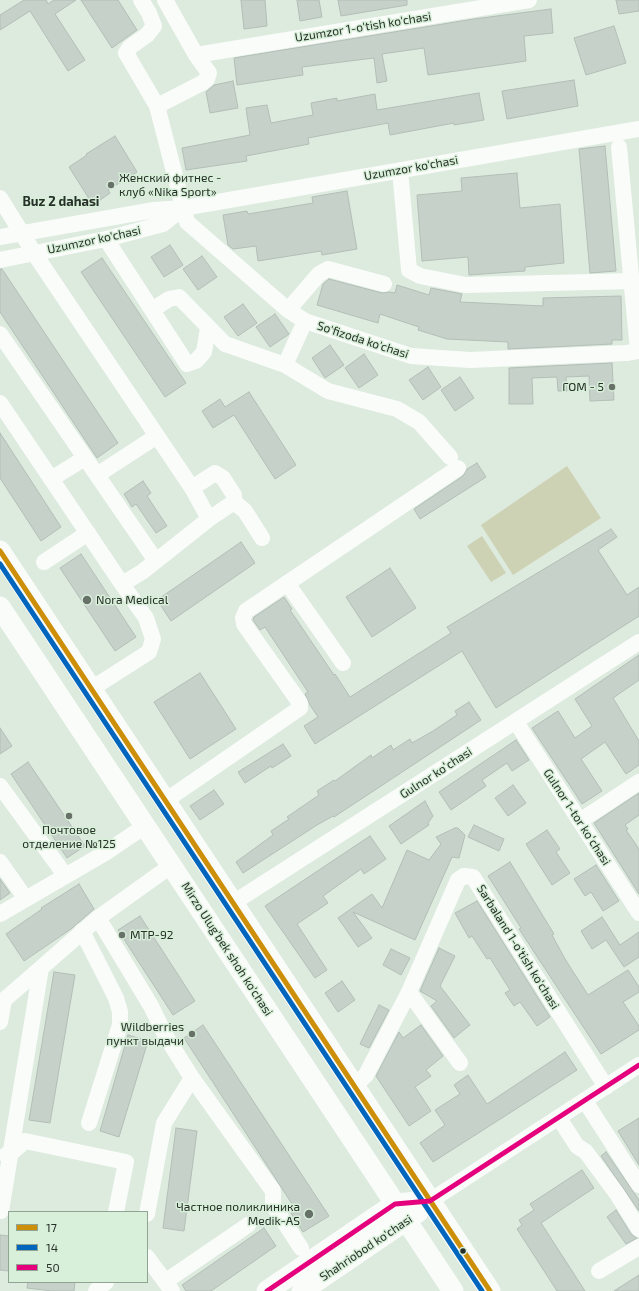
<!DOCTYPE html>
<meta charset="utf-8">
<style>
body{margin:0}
#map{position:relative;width:639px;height:1291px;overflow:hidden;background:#ddeade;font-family:"Exo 2",sans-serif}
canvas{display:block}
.legend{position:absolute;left:8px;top:1211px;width:140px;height:72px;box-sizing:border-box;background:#d8efd9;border:1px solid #91a392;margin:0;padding:5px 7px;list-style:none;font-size:12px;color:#273028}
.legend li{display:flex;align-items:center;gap:8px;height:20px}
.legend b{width:20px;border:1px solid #91a392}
</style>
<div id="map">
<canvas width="639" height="1291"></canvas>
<ul class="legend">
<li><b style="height:5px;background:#cd8e08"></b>17</li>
<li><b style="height:5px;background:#0065bd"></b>14</li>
<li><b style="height:5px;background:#e5007d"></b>50</li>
</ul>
</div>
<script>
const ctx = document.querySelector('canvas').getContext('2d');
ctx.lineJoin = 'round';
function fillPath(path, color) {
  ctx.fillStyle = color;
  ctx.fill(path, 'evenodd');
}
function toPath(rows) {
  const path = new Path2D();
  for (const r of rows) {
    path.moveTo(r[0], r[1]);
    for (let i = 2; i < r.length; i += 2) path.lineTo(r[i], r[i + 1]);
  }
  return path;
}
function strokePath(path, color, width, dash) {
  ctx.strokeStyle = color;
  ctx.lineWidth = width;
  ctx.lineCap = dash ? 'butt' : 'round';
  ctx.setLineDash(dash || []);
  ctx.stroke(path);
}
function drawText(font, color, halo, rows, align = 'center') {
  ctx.font = font + ' "Exo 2",sans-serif';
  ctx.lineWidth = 3;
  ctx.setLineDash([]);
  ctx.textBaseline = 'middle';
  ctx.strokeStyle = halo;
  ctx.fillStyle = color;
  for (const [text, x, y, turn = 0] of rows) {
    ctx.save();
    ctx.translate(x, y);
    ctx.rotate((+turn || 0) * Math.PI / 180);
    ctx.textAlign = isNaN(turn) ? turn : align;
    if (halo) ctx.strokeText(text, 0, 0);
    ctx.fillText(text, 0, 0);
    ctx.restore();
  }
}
fillPath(toPath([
 [567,466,601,518,513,575,481,525],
 [482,536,506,573,491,582,467,546]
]), '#ced2b5');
const building = toPath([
 [24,0,46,0,48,4,54,0,76,0,55,14,85,60,68,71,30,11,0,30,0,15,24,0],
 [81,0,118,0,137,30,112,48,81,0],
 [241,0,265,0,267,26,244,29,241,0],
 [297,0,319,0,322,17,300,21,297,0],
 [338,0,407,0,407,5,341,16,338,0],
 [616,0,639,0,639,11,619,14,616,0],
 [551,9,553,33,524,36,526,61,428,75,424,48,382,54,387,81,377,83,374,58,302,67,303,75,237,85,234,58,474,19,551,9],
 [614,26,626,63,586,75,574,38,614,26],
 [574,80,578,106,507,119,502,91,574,80],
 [233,81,238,108,210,113,206,92,214,85,233,81],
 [479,93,484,120,454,125,454,123,390,135,388,123,308,138,309,144,246,156,247,161,186,170,182,148,250,135,246,108,267,105,271,123,313,115,311,103,337,98,337,101,375,94,377,110,479,93],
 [115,136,137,172,108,190,110,193,93,205,69,167,87,155,86,154,115,136],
 [605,146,616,271,590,273,579,149,605,146],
 [517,173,520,208,560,204,564,263,525,267,525,271,469,275,468,257,422,261,417,195,462,191,461,178,517,173],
 [347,191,357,249,322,255,321,251,258,261,256,246,233,249,228,245,223,215,247,211,248,214,313,203,312,197,347,191],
 [170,245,183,265,164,277,151,257,170,245],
 [202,256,217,277,198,290,183,269,202,256],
 [102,258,186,383,165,397,81,272,102,258],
 [0,269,2,269,118,443,97,458,0,312,0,269],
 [329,279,382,293,389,292,395,293,397,285,429,295,431,288,462,294,460,302,543,306,543,298,621,296,622,340,612,340,612,344,508,349,508,342,447,339,418,330,419,327,380,314,378,323,317,305,323,284,329,279],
 [243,304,257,323,238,336,224,317,243,304],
 [275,314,289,334,270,347,256,327,275,314],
 [330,345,344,365,325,378,312,358,330,345],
 [364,354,378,375,359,388,345,368,364,354],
 [612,363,614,400,590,401,589,376,566,377,567,391,558,391,557,377,532,378,533,404,509,404,509,368,612,363],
 [428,367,441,387,423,400,409,380,428,367],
 [460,377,474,398,455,411,441,390,460,377],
 [249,392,296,465,275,479,234,415,213,428,202,411,220,399,225,407,249,392],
 [0,433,61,527,41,541,0,478,0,433],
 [477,463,486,477,420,519,414,509,463,476,467,469,477,463],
 [143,481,151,493,147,496,167,526,156,533,136,504,132,507,124,494,143,481],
 [611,529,617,537,598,550,627,595,639,587,639,616,496,708,462,651,315,744,304,726,318,717,310,705,305,694,308,692,265,627,260,630,253,620,254,617,284,597,292,609,290,610,334,675,335,674,350,697,451,633,447,627,611,529],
 [241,542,255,563,171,621,157,600,241,542],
 [81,554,136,637,115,651,60,568,81,554],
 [390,568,416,608,372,637,346,597,390,568],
 [639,655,639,680,613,698,639,741,639,765,626,774,605,742,581,759,602,791,582,804,532,728,558,711,575,738,592,726,575,699,639,655],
 [200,673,236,729,190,759,154,702,200,673],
 [469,702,481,720,334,817,333,816,317,825,243,873,236,862,273,835,271,831,289,819,287,817,319,795,317,791,334,780,335,781,371,755,372,758,391,745,393,750,410,739,412,743,433,731,457,715,455,711,469,702],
 [0,728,12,746,0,754,0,728],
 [516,740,529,760,512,771,507,763,482,780,486,786,451,810,439,792,516,740],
 [283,744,291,756,272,768,271,766,245,783,238,772,283,744],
 [28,762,85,846,67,858,11,774,28,762],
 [513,785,526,803,508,816,495,798,513,785],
 [214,790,224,804,200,820,190,806,214,790],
 [639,793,639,815,625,825,628,829,626,830,639,849,639,894,594,823,639,793],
 [425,801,433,816,428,823,429,825,401,844,389,826,425,801],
 [474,825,504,839,499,851,468,837,474,825],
 [455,828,458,828,465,835,459,858,452,857,415,940,353,912,372,938,358,947,338,918,372,894,382,908,407,850,429,860,441,844,436,837,455,828],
 [547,830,560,849,556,852,570,873,552,885,526,844,547,830],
 [370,836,386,859,364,874,361,869,323,896,328,903,297,924,327,970,315,978,265,906,370,836],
 [510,862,554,934,552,935,565,959,588,995,628,970,639,987,639,992,623,1002,639,1026,639,1030,601,1054,519,929,521,928,488,876,510,862],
 [596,865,619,901,603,911,591,892,585,896,574,879,596,865],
 [0,879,10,893,0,900,0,879],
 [79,884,94,909,71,929,24,961,6,934,42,909,41,908,79,884],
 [477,901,550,1017,537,1026,520,1002,514,1006,505,993,510,990,490,958,487,959,472,936,469,938,455,913,477,901],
 [140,916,195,1001,173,1015,118,930,140,916],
 [602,917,620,945,639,932,639,957,624,967,606,940,592,949,581,931,602,917],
 [439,948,455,956,440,986,470,1025,454,1038,431,1006,437,1001,420,991,439,948],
 [391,949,410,958,401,975,383,965,391,949],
 [54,972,75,975,50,1123,29,1120,54,972],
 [342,981,355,1000,338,1012,325,993,342,981],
 [379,1005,389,1010,369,1048,360,1044,379,1005],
 [203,1025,329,1216,303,1232,291,1213,296,1210,184,1038,203,1025],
 [421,1025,443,1056,426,1070,431,1076,415,1087,431,1111,409,1126,376,1076,399,1032,403,1038,421,1025],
 [128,1035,148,1041,119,1137,100,1131,128,1035],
 [565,1052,577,1070,433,1162,420,1143,445,1125,435,1110,460,1094,454,1085,468,1075,487,1104,565,1052],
 [639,1118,639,1165,618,1131,639,1118],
 [176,1128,197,1131,184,1231,163,1228,176,1128],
 [606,1152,639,1200,639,1211,601,1156,606,1152],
 [582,1170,594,1188,541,1223,585,1291,557,1291,517,1229,522,1225,519,1220,534,1210,530,1204,582,1170],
 [616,1210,631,1234,637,1238,626,1244,607,1217,616,1210],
 [264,1228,276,1246,211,1291,186,1291,182,1285,264,1228],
 [0,1235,9,1236,9,1271,0,1270,0,1235],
 [639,1275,639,1291,614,1291,639,1275],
 [28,1282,75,1282,74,1291,52,1291,27,1288,28,1282]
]);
fillPath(building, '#c5d1c9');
strokePath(building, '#b2beb6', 1);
strokePath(toPath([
 [141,0,149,13,154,26,147,35,130,47,126,53,157,106],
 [165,0,196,55,209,73,207,79,202,83,157,106,187,222,288,310,305,321,411,356,470,360,626,353,639,351],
 [196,55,529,0],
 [619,147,638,351],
 [400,170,409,270,420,276,466,285,632,281],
 [0,198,34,253,192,488,209,519,142,572,122,584,0,403],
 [0,237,154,210,183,208,639,129],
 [106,239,187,364,196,361,204,352,208,328],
 [0,260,106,239,163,224,183,208],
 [152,310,169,299,179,297,225,344,285,365],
 [288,310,319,274,328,269,384,284],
 [305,321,285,365,328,391,397,409,419,422,450,457],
 [0,334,156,561],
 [97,475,157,436],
 [51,479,85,458],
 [192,488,215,473,223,478,234,495,234,502,209,519],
 [234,502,245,511,262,538],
 [44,562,88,533],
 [287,583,343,663],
 [91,689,149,652,153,639,146,618,122,584],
 [516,722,639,913],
 [0,786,65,875],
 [165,801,300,708,300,703,244,624,243,618,246,611,458,468],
 [580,821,639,782],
 [0,862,26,899],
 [233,903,639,642],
 [0,914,105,853,145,826],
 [98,918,172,865],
 [82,931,116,998,120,1012,120,1025,89,1123],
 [409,992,460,1063],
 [0,1022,4,1000,41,968],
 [354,1086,366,1075,409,992,458,880,464,876,473,877,606,1087],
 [585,1101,639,1185],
 [559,1118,577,1146,586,1152,617,1194,639,1229],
 [6,1155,9,1155,25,1141,126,1162,116,1212],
 [430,1201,639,1065],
 [1,1211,41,968,98,918,151,1006,165,1035,192,1078,273,1191,273,1205,301,1248],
 [147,1214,164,1123,192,1078],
 [147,1257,172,1291],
 [599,1271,639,1247],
 [166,1281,248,1225],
 [96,1291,106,1282]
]), '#fafcfa', 16);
strokePath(toPath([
 [0,551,490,1291],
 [0,607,453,1291],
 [267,1291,395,1204,430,1201],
 [302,1291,418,1212]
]), '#fafcfa', 21);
strokePath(toPath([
 [0,551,490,1291]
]), '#cd8e08', 5);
strokePath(toPath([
 [0,564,482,1291]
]), '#0065bd', 5);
strokePath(toPath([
 [267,1291,395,1204,430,1201,639,1065]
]), '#e5007d', 5);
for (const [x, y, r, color] of [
 [111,185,4,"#677168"],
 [612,387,4,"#677168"],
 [87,600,5,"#677168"],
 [69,816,4,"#677168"],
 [122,935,4,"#677168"],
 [192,1034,4,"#677168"],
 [309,1214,5,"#677168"],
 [463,1251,3.5,"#273028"]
]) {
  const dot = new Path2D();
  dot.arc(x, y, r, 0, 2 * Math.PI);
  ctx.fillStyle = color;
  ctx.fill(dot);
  strokePath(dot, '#d8efd9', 1.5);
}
drawText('12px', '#273028', '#d8efd9', [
 ["Uzumzor 1-o'tish ko'chasi",363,27,-9],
 ["Uzumzor ko'chasi",411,168,-10],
 ["Uzumzor ko'chasi",94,240,-12],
 ["So'fizoda ko'chasi",363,340,18],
 ["Gulnor koʻchasi",436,773,-33],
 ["Gulnor 1-tor koʻchasi",577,817,57],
 ["Sarbaland 1-o'tish ko'chasi",518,947,58],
 ["Mirzo Ulug'bek shoh ko'chasi",227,949,57],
 ["Shahriobod ko'chasi",366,1248,-34]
]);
drawText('12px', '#273028', '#d8efd9', [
 ["Женский фитнес -",119,178],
 ["клуб «Nika Sport»",119,192],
 ["ГОМ - 5",604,387,"right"],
 ["Nora Medical",96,600],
 ["Почтовое",69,830,"center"],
 ["отделение №125",69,844,"center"],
 ["MTP-92",130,935],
 ["Wildberries",184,1027,"right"],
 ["пункт выдачи",184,1041,"right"],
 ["Частное поликлиника",300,1207,"right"],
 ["Medik-AS",300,1221,"right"]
], 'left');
drawText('bold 13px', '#273028', '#d8efd9', [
 ["Buz 2 dahasi",61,202]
]);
</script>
